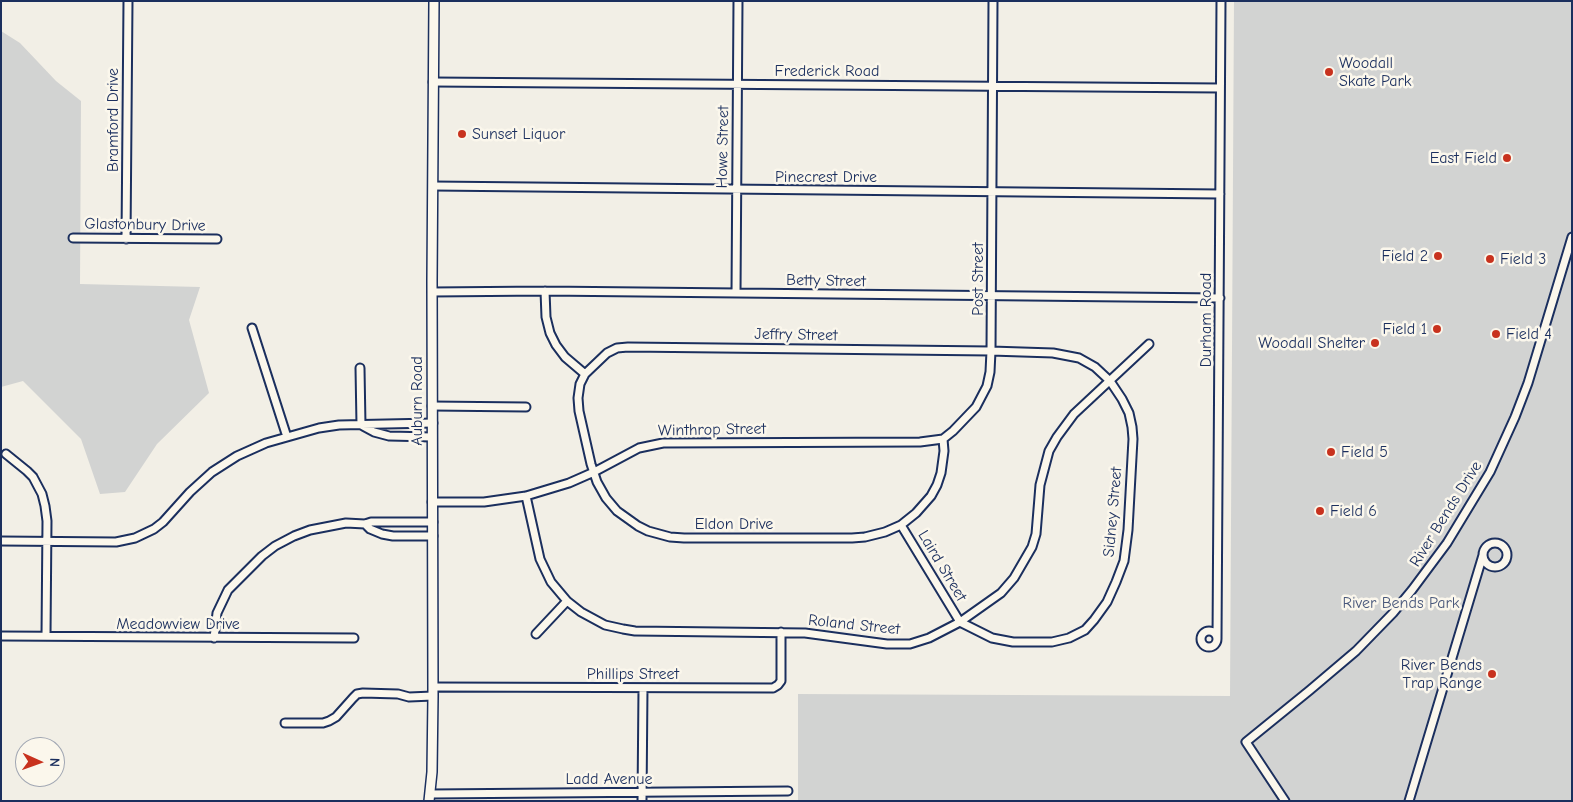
<!DOCTYPE html>
<style>
body{margin:0}
#map{position:relative;width:1573px;height:802px;overflow:hidden;background:#f2efe6;font-family:"Comic Neue",sans-serif}
canvas{display:block}
.frame{position:absolute;inset:0;border:2px solid #1b2f5e;pointer-events:none}
.north{position:absolute;left:15px;top:737px;width:50px;height:50px;box-sizing:border-box;background:#fbf7ec;border:1px solid #a1a7b3;border-radius:50%;rotate:92deg;font-size:14px;font-weight:700;line-height:20px;text-align:center;color:#1b2f5e}
.north::after{content:'';display:block;margin:auto;width:18px;height:22px;background:#c8321e;clip-path:polygon(50% 0,100% 100%,50% 72%,0 100%)}
</style>
<div id="map">
<canvas width="1573" height="802"></canvas>
<div class="frame"></div>
<div class="north">N</div>
</div>
<script>
const ctx = document.querySelector('canvas').getContext('2d');
ctx.lineJoin = 'round';
function fillPath(path, color) {
  ctx.fillStyle = color;
  ctx.fill(path, 'evenodd');
}
function toPath(rows) {
  const path = new Path2D();
  for (const r of rows) {
    if (r.length === 3) {
      path.moveTo(r[0] + r[2], r[1]);
      path.arc(r[0], r[1], r[2], 0, 2 * Math.PI);
      continue;
    }
    path.moveTo(r[0], r[1]);
    for (let i = 2; i < r.length; i += 2) path.lineTo(r[i], r[i + 1]);
  }
  return path;
}
function strokePath(path, color, width, dash) {
  ctx.strokeStyle = color;
  ctx.lineWidth = width;
  ctx.lineCap = dash ? 'butt' : 'round';
  ctx.setLineDash(dash || []);
  ctx.stroke(path);
}
function drawText(font, color, halo, rows, align = 'center') {
  ctx.font = font + ' "Comic Neue",sans-serif';
  ctx.lineWidth = 5;
  ctx.setLineDash([]);
  ctx.textBaseline = 'middle';
  ctx.strokeStyle = halo;
  ctx.fillStyle = color;
  for (const [text, x, y, turn = 0] of rows) {
    ctx.save();
    ctx.translate(x, y);
    ctx.rotate((+turn || 0) * Math.PI / 180);
    ctx.textAlign = isNaN(turn) ? turn : align;
    if (halo) ctx.strokeText(text, 0, 0);
    ctx.fillText(text, 0, 0);
    ctx.restore();
  }
}
fillPath(toPath([
 [1234,1,1572,1,1572,801,798,801,798,694,1230,696],
 [1,31,20,43,56,81,81,101,80,284,200,287,189,320,209,393,157,444,125,492,100,494,81,439,23,381,1,387]
]), '#d2d3d2');
const minor = toPath([
 [433,82,1220,88],
 [433,186,1220,194],
 [73,238,217,239],
 [126,239,128,1],
 [545,291,546,317,550,333,556,345,565,357,585,374],
 [432,292,545,291,1220,298],
 [736,293,738,1],
 [252,328,287,437],
 [360,368,361,425],
 [432,406,526,407],
 [361,425,374,432,389,436,432,437],
 [6,454,27,471,33,477,42,494,45,506,47,521,46,636],
 [526,496,540,559,551,582,567,601,581,612,605,625,623,629,635,631,805,633,887,644,910,644,929,638,960,622,1001,593,1014,578,1032,547,1036,534,1040,485,1049,451,1057,437,1074,414,1149,344],
 [432,502,484,502,526,496,569,483,594,472,639,448,663,443,920,442,943,439],
 [365,524,370,529,382,534,393,536,433,536],
 [901,525,960,622,992,638,1013,642,1052,642,1069,638,1085,630,1094,620,1107,602,1116,582,1124,561,1128,530,1133,439,1132,427,1129,413,1122,399,1110,381,1095,367,1079,358,1053,353,991,351,628,347,617,348,607,353,585,374,580,384,578,398,579,411,591,464,597,482,606,498,617,511,638,526,648,531,670,537,684,538,852,538,865,537,885,532,901,525,916,513,931,496,937,485,941,473,944,451,943,439,953,431,976,407,987,386,990,372,991,351,993,1],
 [1,541,116,542,135,538,154,529,163,522,190,492,212,472,237,456,266,443,319,428,339,425,433,423],
 [1495,555,12],
 [1209,639,8],
 [536,634,567,601],
 [1,636,354,638],
 [214,638,217,613,228,590,262,556,275,546,294,536,310,530,346,523,365,524,371,522,433,522],
 [1217,639,1221,1],
 [433,687,773,688,778,685,781,681,781,632],
 [285,723,323,723,329,721,336,717,353,698,357,694,363,693,398,694,409,697,433,696],
 [431,794,788,791],
 [642,801,643,688],
 [1285,801,1246,742,1310,690,1356,651,1393,613,1412,590,1447,543,1490,472,1515,417,1528,383,1572,237],
 [1409,801,1483,555]
]);
const major = toPath([
 [429,801,432,772,433,696,432,280,434,1]
]);
strokePath(minor, '#1b2f5e', 11);
strokePath(major, '#1b2f5e', 12);
strokePath(minor, '#fbf7ec', 7);
strokePath(major, '#fbf7ec', 9);
for (const [x, y, r, color] of [
 [1329,72,5,"#c8321e"],
 [462,134,5,"#c8321e"],
 [1507,158,5,"#c8321e"],
 [1438,256,5,"#c8321e"],
 [1490,259,5,"#c8321e"],
 [1437,329,5,"#c8321e"],
 [1496,334,5,"#c8321e"],
 [1375,343,5,"#c8321e"],
 [1331,452,5,"#c8321e"],
 [1320,511,5,"#c8321e"],
 [1492,674,5,"#c8321e"]
]) {
  const dot = new Path2D();
  dot.arc(x, y, r, 0, 2 * Math.PI);
  ctx.fillStyle = color;
  ctx.fill(dot);
  strokePath(dot, '#fbf7ec', 2);
}
drawText('16px', '#1b2f5e', '#fbf7ec', [
 ["Woodall",1339,63],
 ["Skate Park",1339,81],
 ["Sunset Liquor",472,134],
 ["East Field",1497,158,"right"],
 ["Field 2",1428,256,"right"],
 ["Field 3",1500,259],
 ["Field 1",1427,329,"right"],
 ["Field 4",1506,334],
 ["Woodall Shelter",1365,343,"right"],
 ["Field 5",1341,452],
 ["Field 6",1330,511],
 ["River Bends",1482,665,"right"],
 ["Trap Range",1482,683,"right"]
], 'left');
drawText('16px', '#1b2f5e', '#fbf7ec', [
 ["Frederick Road",827,71],
 ["Bramford Drive",113,120,-90],
 ["Howe Street",723,147,-89],
 ["Pinecrest Drive",826,177],
 ["Glastonbury Drive",145,225,1],
 ["Post Street",978,279,-90],
 ["Betty Street",826,281,1],
 ["Durham Road",1206,320,-90],
 ["Jeffry Street",796,335,1],
 ["Auburn Road",417,401,-90],
 ["Winthrop Street",712,430,-1],
 ["Sidney Street",1113,512,-85],
 ["River Bends Drive",1446,514,-58],
 ["Eldon Drive",734,524],
 ["Laird Street",942,566,59],
 ["Meadowview Drive",178,624],
 ["Roland Street",854,625,6],
 ["Phillips Street",633,674],
 ["Ladd Avenue",609,779]
]);
drawText('16px', '#49587b', '#fbf7ec', [
 ["River Bends Park",1401,603]
]);
</script>
